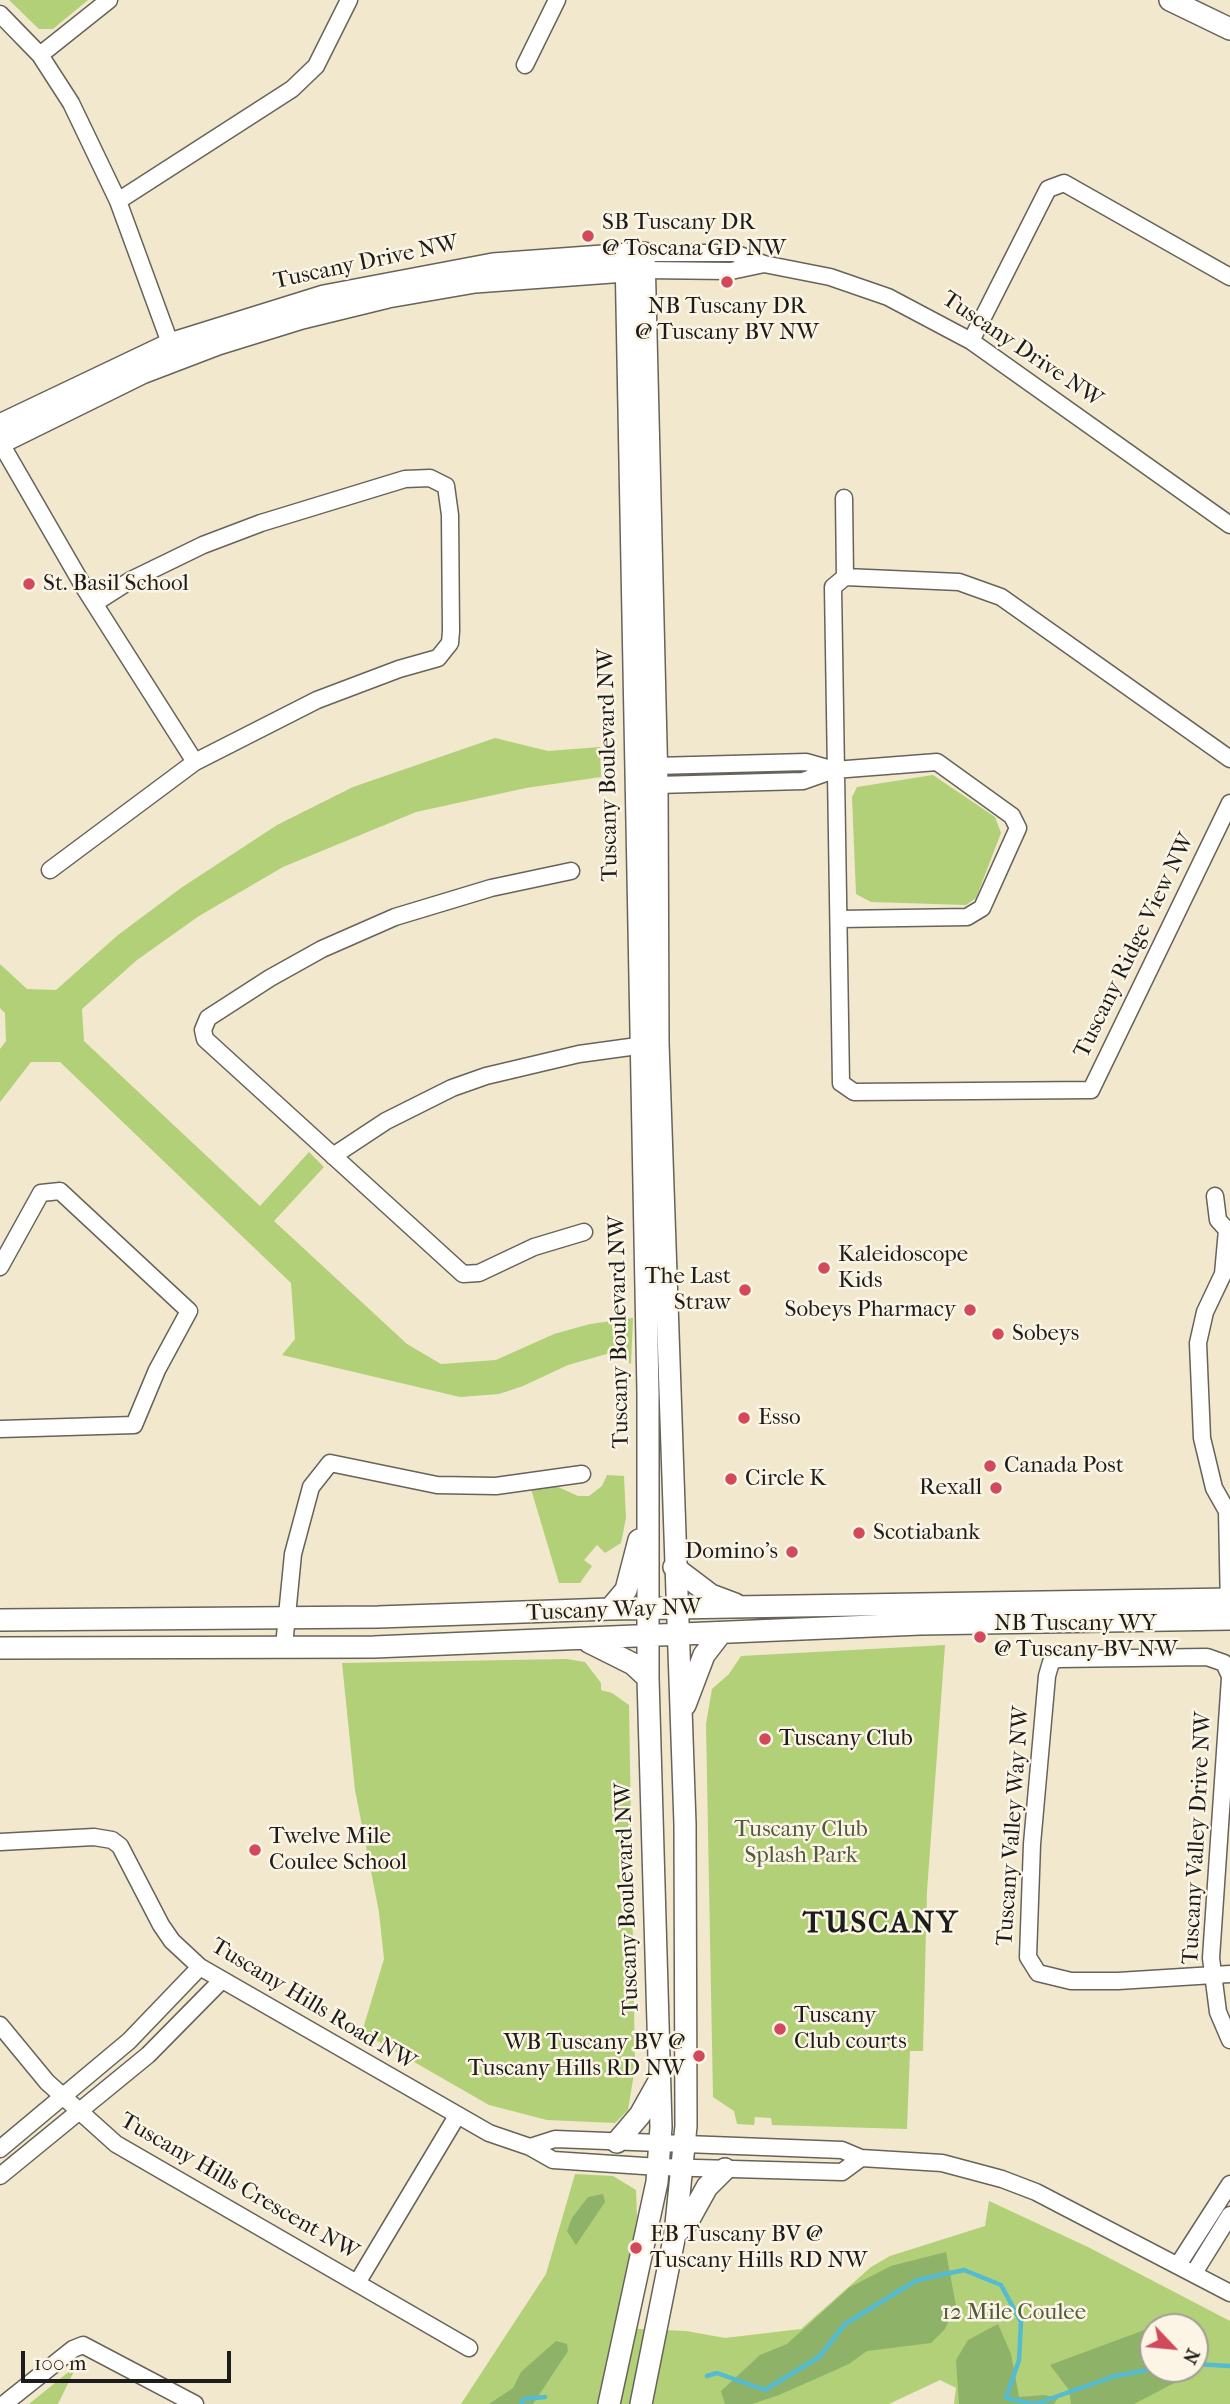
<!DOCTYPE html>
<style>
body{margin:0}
#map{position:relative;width:1230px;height:2404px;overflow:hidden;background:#f1e8cd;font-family:"IM FELL French Canon",serif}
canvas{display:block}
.north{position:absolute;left:1139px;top:2313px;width:70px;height:70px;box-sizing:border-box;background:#fcf5e5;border:2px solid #a29e95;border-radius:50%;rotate:116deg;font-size:19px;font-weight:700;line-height:28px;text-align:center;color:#1c1c1c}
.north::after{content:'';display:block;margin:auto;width:24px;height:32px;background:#d1495b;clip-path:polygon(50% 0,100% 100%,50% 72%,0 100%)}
.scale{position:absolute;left:21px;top:2351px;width:210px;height:32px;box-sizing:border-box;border:4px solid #1c1c1c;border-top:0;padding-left:9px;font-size:21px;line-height:24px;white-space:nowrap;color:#1c1c1c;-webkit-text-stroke:5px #fcf5e5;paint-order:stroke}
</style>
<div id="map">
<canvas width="1230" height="2404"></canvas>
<div class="north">N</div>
<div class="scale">100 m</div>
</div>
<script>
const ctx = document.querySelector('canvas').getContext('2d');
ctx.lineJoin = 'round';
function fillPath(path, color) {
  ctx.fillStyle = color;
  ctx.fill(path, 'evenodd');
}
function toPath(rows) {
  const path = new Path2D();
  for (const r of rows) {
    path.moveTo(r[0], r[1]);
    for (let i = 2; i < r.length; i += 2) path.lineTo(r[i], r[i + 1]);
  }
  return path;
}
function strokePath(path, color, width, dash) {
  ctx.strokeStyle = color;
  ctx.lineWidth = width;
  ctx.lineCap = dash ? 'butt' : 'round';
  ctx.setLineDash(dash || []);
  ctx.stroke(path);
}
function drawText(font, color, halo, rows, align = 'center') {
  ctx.font = font + ' "IM FELL French Canon",serif';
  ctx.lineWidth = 5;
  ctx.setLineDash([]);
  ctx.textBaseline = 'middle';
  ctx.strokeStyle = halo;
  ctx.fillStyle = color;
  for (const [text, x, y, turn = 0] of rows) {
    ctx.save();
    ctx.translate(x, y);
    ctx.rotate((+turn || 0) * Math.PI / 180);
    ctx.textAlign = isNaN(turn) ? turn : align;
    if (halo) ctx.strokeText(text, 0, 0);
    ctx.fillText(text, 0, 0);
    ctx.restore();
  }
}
fillPath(toPath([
 [9,0,88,0,53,29,39,29],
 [495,738,548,751,600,747,601,777,526,788,416,812,283,867,199,916,137,960,82,1009,84,1041,260,1206,309,1152,324,1167,274,1221,407,1344,441,1364,496,1360,554,1334,590,1324,633,1318,631,1364,610,1353,568,1365,523,1386,499,1394,460,1397,282,1355,295,1339,291,1283,60,1062,31,1062,0,1102,0,1049,6,1041,5,1013,0,1008,0,964,27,989,56,990,118,935,181,888,277,825,353,787],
 [933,775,995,817,1001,833,976,898,966,905,871,902,856,894,852,797,857,787],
 [607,1475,624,1476,626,1518,621,1543,605,1553,597,1545,584,1560,592,1566,580,1583,559,1583,531,1489,556,1486,578,1496,589,1496,602,1486],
 [945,1645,927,1891,923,2051,910,2051,907,2129,772,2125,771,2118,755,2117,754,2125,737,2124,734,2111,713,2097,706,1724,712,1689,729,1674,741,1656],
 [567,1659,585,1662,601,1683,601,1690,612,1693,629,1705,635,2067,628,2110,615,2123,547,2120,489,2105,362,2032,384,1959,379,1912,355,1790,342,1663],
 [575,2174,613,2176,636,2190,637,2217,617,2328,686,2331,725,2338,801,2329,871,2267,890,2256,985,2226,989,2201,1088,2247,1230,2321,1230,2404,954,2404,956,2388,940,2380,889,2404,461,2404,546,2274],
 [1153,2327,1195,2327,1195,2369,1153,2369],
 [77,2365,58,2404,29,2404]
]), '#b2d077');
fillPath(toPath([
 [603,2194,605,2202,576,2245,567,2231,572,2218,588,2197],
 [946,2252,956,2306,945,2329,931,2343,867,2351,849,2364,779,2395,752,2404,725,2404,721,2391,760,2355,787,2344,850,2287,891,2266],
 [998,2324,1011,2354,1019,2397,1044,2395,1058,2398,1054,2404,959,2404,956,2360,968,2340],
 [1147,2329,1153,2329,1153,2369,1193,2369,1180,2380,1134,2404,1071,2404,1069,2390,1050,2365],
 [556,2341,567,2344,568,2351,533,2404,489,2404,513,2388,521,2372]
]), '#8db268');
strokePath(toPath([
 [1195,2364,1230,2366],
 [707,2376,717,2373,765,2390,819,2357,845,2324,917,2280,964,2270,1001,2285,1021,2322,1019,2360,1006,2398,1035,2404,1115,2376,1153,2369],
 [521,2404,524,2399,545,2397]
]), '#54bbd1', 4.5);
const minor = toPath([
 [0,14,40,55,71,103,118,201,174,354],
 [40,55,109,0],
 [525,65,557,0],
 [118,201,292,89,316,66,349,0],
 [644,253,734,253,764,264,830,277,888,297,971,341,1230,525],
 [644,270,731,271,764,264],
 [971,341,1048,189,1064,183,1230,277],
 [0,442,85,589,195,762,317,700,399,669,438,658,450,643,451,631,450,515,446,486,430,478,405,479,261,523,203,545,131,580,95,603],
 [844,498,845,577],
 [1230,759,1001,597,959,582,845,577,833,587,841,1083,854,1092,1091,1090,1230,803],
 [647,770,655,766,806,762,834,770],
 [648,782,657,785,803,781,834,770,937,762,1012,816,1018,828,982,908,967,917,840,919],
 [50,870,195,762],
 [571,871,491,888,395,917,322,949,270,978,208,1018,203,1030,205,1039,463,1274,479,1273,534,1247,584,1232],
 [333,1156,386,1121,452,1088,486,1076,579,1054,652,1044],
 [1215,1196,1218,1220,1227,1230,1223,1274,1205,1312,1198,1343,1202,1438,1214,1488,1227,1511,1229,1609],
 [0,1267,41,1193,60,1191,189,1311,157,1370,134,1425,0,1429],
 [284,1646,293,1554,311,1487,330,1463,437,1485,496,1486,582,1474],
 [1230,1676,1224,1663,1207,1657,1058,1659,1051,1662,1047,1676,1032,1844,1028,1957,1038,1973,1071,1981,1118,1981,1230,1974],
 [1230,1678,1211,1958,1218,2012,1230,2040],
 [0,1842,94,1837,112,1840,120,1846,161,1925,172,1941,200,1967,489,2133,530,2147,553,2160,659,2167,842,2172,861,2158],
 [0,2025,47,2082,116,2144,469,2348],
 [530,2147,555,2139,842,2150,861,2158,942,2163,1002,2179,1036,2192,1230,2293],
 [0,2149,129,2041,200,1967],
 [0,2176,148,2055,221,1981],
 [1178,2265,1230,2184],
 [1194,2273,1230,2215],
 [357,2283,457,2116],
 [4,2404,73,2349,83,2345,195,2404]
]);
const tertiary = toPath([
 [1170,0,1230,29],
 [0,425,170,344,324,296,493,264,644,253,657,785,658,1043,685,1824,686,2126,675,2234,641,2404],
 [0,443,142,373,218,344,302,318,388,297,475,282,639,270],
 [674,1567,711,1595,735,1604],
 [610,1609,626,1590,639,1540],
 [0,1620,378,1617,610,1609,1230,1599],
 [589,1642,633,1664,648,1678],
 [0,1648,374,1647,920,1624,1230,1619],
 [685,1705,704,1655,721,1633],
 [617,2142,640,2115,659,2081],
 [676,2233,687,2223,707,2187,725,2169],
 [609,2404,657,2182,661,2127,648,1678,648,1393,626,254]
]);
strokePath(minor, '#67635a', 19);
strokePath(tertiary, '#67635a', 24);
strokePath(minor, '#fff', 16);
strokePath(tertiary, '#fff', 21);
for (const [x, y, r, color] of [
 [588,236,7,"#d1495b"],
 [727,282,7,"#d1495b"],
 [29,584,7,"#d1495b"],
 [824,1268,7,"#d1495b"],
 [745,1290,7,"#d1495b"],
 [970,1310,7,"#d1495b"],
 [998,1334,7,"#d1495b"],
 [744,1418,7,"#d1495b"],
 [990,1466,7,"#d1495b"],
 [731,1479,7,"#d1495b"],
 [996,1488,7,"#d1495b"],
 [859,1533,7,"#d1495b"],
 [792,1552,7,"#d1495b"],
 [980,1637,7,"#d1495b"],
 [765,1739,7,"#d1495b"],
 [255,1850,7,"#d1495b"],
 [780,2029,7,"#d1495b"],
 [699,2056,7,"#d1495b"],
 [636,2248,7,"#d1495b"]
]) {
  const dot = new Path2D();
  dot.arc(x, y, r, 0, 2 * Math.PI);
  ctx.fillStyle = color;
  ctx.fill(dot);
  strokePath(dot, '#fcf5e5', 2.5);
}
drawText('23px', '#1c1c1c', '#fcf5e5', [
 ["SB Tuscany DR",602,223],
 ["@ Toscana GD NW",602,249],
 ["NB Tuscany DR",727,307,"center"],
 ["@ Tuscany BV NW",727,333,"center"],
 ["St. Basil School",43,584],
 ["Kaleidoscope",838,1255],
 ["Kids",838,1281],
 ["The Last",731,1277,"right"],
 ["Straw",731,1303,"right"],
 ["Sobeys Pharmacy",956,1310,"right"],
 ["Sobeys",1012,1334],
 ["Esso",758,1418],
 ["Canada Post",1004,1466],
 ["Circle K",745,1479],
 ["Rexall",982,1488,"right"],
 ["Scotiabank",873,1533],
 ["Domino's",778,1552,"right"],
 ["NB Tuscany WY",994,1624],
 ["@ Tuscany BV NW",994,1650],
 ["Tuscany Club",779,1739],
 ["Twelve Mile",269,1837],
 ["Coulee School",269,1863],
 ["Tuscany",794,2016],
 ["Club courts",794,2042],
 ["WB Tuscany BV @",685,2043,"right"],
 ["Tuscany Hills RD NW",685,2069,"right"],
 ["EB Tuscany BV @",650,2235],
 ["Tuscany Hills RD NW",650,2261]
], 'left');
drawText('23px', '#1c1c1c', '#fcf5e5', [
 ["Tuscany Drive NW",366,263,-12],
 ["Tuscany Drive NW",1022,350,34],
 ["Tuscany Boulevard NW",609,765,-91],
 ["Tuscany Ridge View NW",1135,946,-64],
 ["Tuscany Boulevard NW",620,1332,-91],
 ["Tuscany Way NW",614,1611,-2],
 ["Tuscany Valley Way NW",1014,1826,-86],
 ["Tuscany Valley Drive NW",1198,1838,-87],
 ["Tuscany Boulevard NW",628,1899,-92],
 ["Tuscany Hills Road NW",313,2005,31],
 ["Tuscany Hills Crescent NW",239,2187,30]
]);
drawText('23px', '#505b3c', '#fcf5e5', [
 ["Tuscany Club",801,1830],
 ["Splash Park",801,1856],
 ["12 Mile Coulee",1014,2313]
]);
ctx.letterSpacing = '2px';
drawText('bold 30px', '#1c1c1c', '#fcf5e5', [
 ["TUSCANY",881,1925]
]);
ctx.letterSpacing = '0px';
</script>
